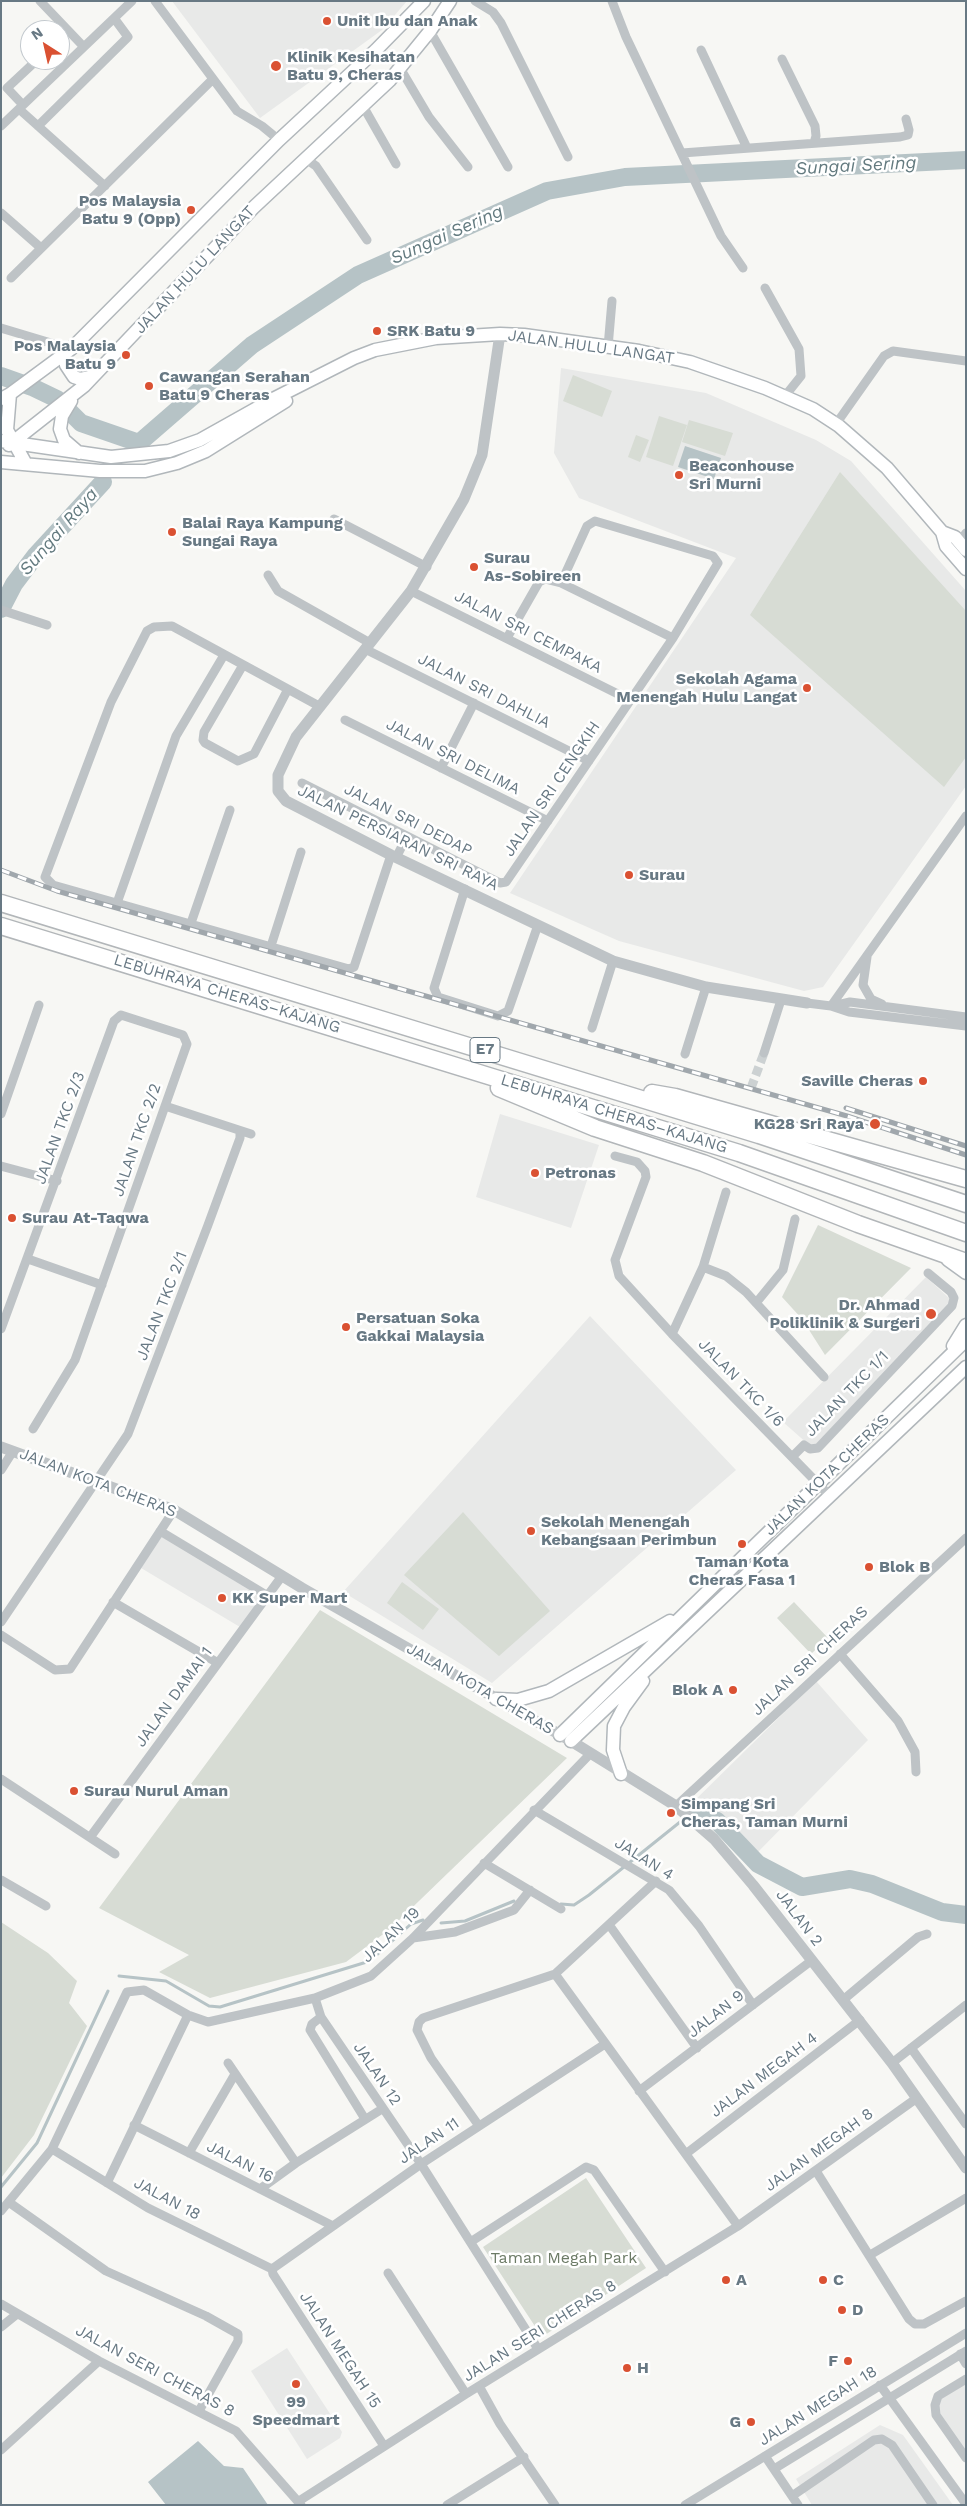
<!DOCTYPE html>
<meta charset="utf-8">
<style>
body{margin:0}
#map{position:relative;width:967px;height:2506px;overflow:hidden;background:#f7f7f4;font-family:"Work Sans",sans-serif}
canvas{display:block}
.frame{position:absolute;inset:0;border:2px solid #687984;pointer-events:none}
.north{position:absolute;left:20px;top:20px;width:50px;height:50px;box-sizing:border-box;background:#fff;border:1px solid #c3c9ce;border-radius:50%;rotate:325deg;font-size:14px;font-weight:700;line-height:20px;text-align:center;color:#687984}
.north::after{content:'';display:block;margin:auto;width:18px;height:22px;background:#da5132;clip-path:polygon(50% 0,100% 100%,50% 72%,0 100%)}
</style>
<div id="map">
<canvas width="967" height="2506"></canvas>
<div class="frame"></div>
<div class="north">N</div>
</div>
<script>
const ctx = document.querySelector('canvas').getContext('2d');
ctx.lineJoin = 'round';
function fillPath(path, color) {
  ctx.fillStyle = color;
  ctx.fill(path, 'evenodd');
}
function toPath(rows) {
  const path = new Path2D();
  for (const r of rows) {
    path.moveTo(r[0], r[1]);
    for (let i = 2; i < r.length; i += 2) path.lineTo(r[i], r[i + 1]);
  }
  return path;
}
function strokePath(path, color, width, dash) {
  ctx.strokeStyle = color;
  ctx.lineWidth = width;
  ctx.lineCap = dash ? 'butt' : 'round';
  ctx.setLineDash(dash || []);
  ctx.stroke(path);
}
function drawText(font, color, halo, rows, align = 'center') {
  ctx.font = font + ' "Work Sans",sans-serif';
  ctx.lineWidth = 5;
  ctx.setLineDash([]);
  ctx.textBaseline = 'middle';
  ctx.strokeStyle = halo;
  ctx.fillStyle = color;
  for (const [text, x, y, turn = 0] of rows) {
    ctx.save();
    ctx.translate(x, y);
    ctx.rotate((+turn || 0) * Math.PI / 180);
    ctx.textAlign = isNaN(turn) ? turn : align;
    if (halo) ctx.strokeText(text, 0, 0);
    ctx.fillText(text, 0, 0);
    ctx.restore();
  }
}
fillPath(toPath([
 [172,1,407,1,382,30,260,118],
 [561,368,706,393,816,440,851,461,966,591,966,786,823,987,804,991,619,941,510,893,736,558,579,498,554,453],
 [500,1114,599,1145,571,1228,476,1197],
 [926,1277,949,1298,949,1304,815,1445,809,1445,783,1422],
 [590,1316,736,1470,492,1683,343,1592],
 [162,1536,261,1597,240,1627,141,1568],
 [816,1681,868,1740,756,1854,720,1819,688,1807],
 [287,2348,342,2432,340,2438,307,2459,251,2371],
 [966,2383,966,2452,939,2413,939,2406,941,2398],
 [880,2425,903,2435,953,2505,812,2505,796,2479]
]), '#e8e9e8');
fillPath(toPath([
 [573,375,612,391,602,417,563,401],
 [659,416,687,425,673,466,646,457],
 [689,420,733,433,725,456,682,442],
 [636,435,649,440,640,462,628,457],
 [840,472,966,611,966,757,944,787,750,615],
 [818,1225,911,1268,825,1355,802,1319,782,1297],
 [463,1512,550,1611,499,1656,404,1575],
 [402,1582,439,1609,423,1630,387,1603],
 [794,1602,828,1638,811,1654,777,1618],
 [320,1610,567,1758,390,1929,346,1962,210,1998,159,1972,189,1955,99,1908],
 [1,1922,48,1953,77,1981,69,2003,87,2026,34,2135,1,2178],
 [586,2178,646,2268,542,2337,483,2247]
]), '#d7dcd4');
fillPath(toPath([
 [685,446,721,458,714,479,678,467],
 [198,2441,224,2466,243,2468,268,2505,166,2505,148,2482]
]), '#b6c3c6');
strokePath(toPath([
 [561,1904,574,1905,589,1895,685,1818],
 [441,1923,465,1921,514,1901],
 [119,1976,166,1981,209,2006,220,2007,370,1961,411,1924,423,1920],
 [1,2187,37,2143,108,1991]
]), '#b6c3c6', 3);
strokePath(toPath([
 [1,376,32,387,57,399,81,423,139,443,252,345,358,275,547,191,625,177,966,160],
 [1,609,14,584,36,555,103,482],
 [699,1814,717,1821,758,1864,802,1887,850,1879,872,1884,942,1912,966,1915]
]), '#b6c3c6', 18);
strokePath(toPath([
 [751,1088,764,1053]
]), '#ccd1d2', 9, [9, 4.5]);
const secondary = toPath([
 [64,354,66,365,74,377,80,379,93,376],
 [10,394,7,430,26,464],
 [1,399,10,394,71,349,279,140,376,50,424,1],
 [71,401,62,416,60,429,64,440,79,453],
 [1,441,111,457,169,451,200,440,275,398,354,358,375,350,436,338,500,334,524,335,639,351,690,362,765,388,813,409,839,426,887,468,942,532,946,546,966,569],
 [9,445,84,386,253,208,390,80,430,31,450,1],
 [1,462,100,471,145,471,177,463,206,451,286,401],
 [942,532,955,537,966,550],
 [948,1260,966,1273],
 [953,1346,966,1325],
 [496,1699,518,1700,549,1691,670,1621],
 [560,1735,966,1340],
 [571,1741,966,1367],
 [621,1774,613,1750,614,1726,624,1707,643,1681]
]);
const motorway = toPath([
 [1,903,759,1135,966,1204],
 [1,926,739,1153,966,1233],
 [499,1088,595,1128,703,1163,858,1224,966,1262],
 [652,1093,675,1097,966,1179]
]);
strokePath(secondary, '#b1b7bb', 15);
strokePath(motorway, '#b2b6b9', 19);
strokePath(toPath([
 [40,1,83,46],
 [155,1,237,111,262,126,279,140],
 [475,1,493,12,501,23,568,157],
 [612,1,626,37,721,236,743,268],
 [430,31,508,167],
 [701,50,747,148],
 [782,59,815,126,816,136,814,143],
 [400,68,429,117,468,167],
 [23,105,7,88,37,60],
 [363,106,396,164],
 [19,109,105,186],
 [1,126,132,1],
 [38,126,128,37,114,18],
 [682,153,900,137,908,135,909,130,906,119],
 [306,159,316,166,367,240],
 [1,213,41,248],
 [11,278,213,79],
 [765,288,799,349,801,376,785,396],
 [1,328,71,349],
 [608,347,612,301],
 [836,424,884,356,893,351,966,361],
 [334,519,427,567],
 [959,542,966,533],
 [268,575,278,591,370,643],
 [411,591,630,700],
 [1,610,47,625],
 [507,638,539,582,545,579,561,583,673,638],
 [365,649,589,761],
 [243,665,204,732,203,740,205,743,238,761,254,754,288,689],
 [319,706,172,626,154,627,147,631,111,702,45,877,53,885,349,969,354,967,391,855],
 [345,720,548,821],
 [441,768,474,703],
 [302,783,500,883,506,882,673,638,718,563,713,556,595,521,587,526,561,583],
 [396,858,407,836],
 [465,889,434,988,438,997,498,1016,508,1011,538,925],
 [117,903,176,736,224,655],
 [191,923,230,810],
 [271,946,301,852],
 [867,957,863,985,871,999,882,1004],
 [807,1003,831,1006,849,1012,966,1026],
 [831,1006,966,816],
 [833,1006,850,1002,966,1017],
 [592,1028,613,961],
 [764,1053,781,1000],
 [685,1054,706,987],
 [165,1106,251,1134],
 [1,1114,39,1005],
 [615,1156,637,1162,645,1171,646,1177,615,1260,619,1276,672,1334,830,1496],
 [1,1166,57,1181],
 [28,1259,102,1285],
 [703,1267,726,1276,746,1292,824,1377],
 [756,1303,783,1270,795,1219],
 [1,1329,114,1021,121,1015,183,1035,187,1044,75,1360,33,1429],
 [672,1334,703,1267,726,1192],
 [792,1457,804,1445,810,1449,818,1448,952,1306,954,1298,951,1292,928,1273],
 [1,1470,13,1451],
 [160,1531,268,1596],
 [113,1602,218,1663],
 [1,1622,128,1434,208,1225,240,1138,240,1132],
 [1,1635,55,1670,70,1669,174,1510],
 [840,1654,898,1721,915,1752,916,1772],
 [1,1779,115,1854],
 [676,1806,966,1538],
 [534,1810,669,1890,699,1926,753,2005],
 [91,1836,282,1576],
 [484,1863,561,1909],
 [1,1880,46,1906],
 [610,1926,697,2048],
 [413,1938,455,1932,514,1910,530,1890],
 [555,1974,738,2226],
 [315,1998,321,2017,421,2164,538,2349],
 [843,2000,918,1937,927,1934],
 [321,2017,312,2024,310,2030,365,2119],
 [911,2048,966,2124],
 [228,2063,296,2163],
 [892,2063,966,2005],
 [639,2091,811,1961],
 [134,2125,333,2226],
 [479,2126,431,2058,417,2030,419,2022,423,2018,555,1974,656,1881],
 [52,2149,148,2208,272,2269],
 [189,2153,235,2074],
 [687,2153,860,2020],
 [816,2171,909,2319,915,2324,924,2324,966,2301],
 [107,2183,188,2015],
 [260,2189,296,2163,382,2109],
 [10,2203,106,2271,206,2316,238,2334,238,2341,199,2411],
 [1,2211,52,2149,127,1992,144,1990,188,2015,208,2022,315,1998,371,1976,413,1938,590,1754],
 [472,2241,586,2167,594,2170,665,2272],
 [870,2255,966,2198],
 [272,2269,421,2164,605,2044],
 [272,2269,273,2274,384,2446],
 [388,2273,466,2394],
 [1,2304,99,2361,236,2431,301,2505],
 [1,2327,17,2314],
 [960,2354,966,2364],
 [966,2379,938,2396,935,2405,936,2415,966,2458],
 [880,2385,966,2504],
 [479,2386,500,2424,555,2505],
 [1,2450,99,2361],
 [765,2456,798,2505],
 [774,2469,966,2351],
 [792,2496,874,2440,882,2439,892,2445,933,2505],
 [299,2501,466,2394,738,2226,917,2098],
 [447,2505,524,2457],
 [685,2505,966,2333]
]), '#bec3c6', 9);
strokePath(toPath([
 [500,334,482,455,464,499,411,591,296,737,278,775,278,791,286,801,391,855,613,961,706,987,807,1003],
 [1,1447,174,1510,302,1588,571,1741,676,1806,714,1839,753,1885,892,2063,966,2168]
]), '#bec3c6', 11);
strokePath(secondary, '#fff', 12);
strokePath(motorway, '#fff', 16);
const rail = toPath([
 [1,870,57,891,847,1116,966,1155],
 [846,1108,966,1146]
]);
strokePath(rail, '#a0a7ac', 5);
strokePath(rail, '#fff', 3, [9]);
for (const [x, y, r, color] of [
 [327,21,5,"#da5132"],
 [276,66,6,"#da5132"],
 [191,210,5,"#da5132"],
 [377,331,5,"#da5132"],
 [126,355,5,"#da5132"],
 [149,386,5,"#da5132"],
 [679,475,5,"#da5132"],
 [172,532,5,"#da5132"],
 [474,567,5,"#da5132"],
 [807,688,5,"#da5132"],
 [629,875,5,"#da5132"],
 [923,1081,5,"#da5132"],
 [875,1124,6,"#da5132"],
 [535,1173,5,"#da5132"],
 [12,1218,5,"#da5132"],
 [931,1314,6,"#da5132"],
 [346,1327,5,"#da5132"],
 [531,1531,5,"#da5132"],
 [742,1544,5,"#da5132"],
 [869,1567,5,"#da5132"],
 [222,1598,5,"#da5132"],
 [733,1690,5,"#da5132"],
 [74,1791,5,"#da5132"],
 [671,1813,5,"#da5132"],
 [726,2280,5,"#da5132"],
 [823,2280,5,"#da5132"],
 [842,2310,5,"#da5132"],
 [848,2361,5,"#da5132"],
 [627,2368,5,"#da5132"],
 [296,2384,5,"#da5132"],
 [751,2422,5,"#da5132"]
]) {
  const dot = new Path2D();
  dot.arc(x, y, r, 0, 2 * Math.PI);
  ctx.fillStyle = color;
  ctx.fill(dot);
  strokePath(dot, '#fff', 2);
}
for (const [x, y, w] of [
 [485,1050,30]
]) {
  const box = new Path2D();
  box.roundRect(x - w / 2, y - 12.5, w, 25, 4);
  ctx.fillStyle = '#fff';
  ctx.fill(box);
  strokePath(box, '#687984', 1);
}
drawText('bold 15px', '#687984', null, [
 ["E7",485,1050]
]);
drawText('bold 16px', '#687984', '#fff', [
 ["Unit Ibu dan Anak",337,21],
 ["Klinik Kesihatan",287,57],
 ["Batu 9, Cheras",287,75],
 ["Pos Malaysia",181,201,"right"],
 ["Batu 9 (Opp)",181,219,"right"],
 ["SRK Batu 9",387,331],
 ["Pos Malaysia",116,346,"right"],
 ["Batu 9",116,364,"right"],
 ["Cawangan Serahan",159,377],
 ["Batu 9 Cheras",159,395],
 ["Beaconhouse",689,466],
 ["Sri Murni",689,484],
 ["Balai Raya Kampung",182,523],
 ["Sungai Raya",182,541],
 ["Surau",484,558],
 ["As-Sobireen",484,576],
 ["Sekolah Agama",797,679,"right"],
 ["Menengah Hulu Langat",797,697,"right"],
 ["Surau",639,875],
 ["Saville Cheras",913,1081,"right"],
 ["KG28 Sri Raya",864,1124,"right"],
 ["Petronas",545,1173],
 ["Surau At-Taqwa",22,1218],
 ["Dr. Ahmad",920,1305,"right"],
 ["Poliklinik & Surgeri",920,1323,"right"],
 ["Persatuan Soka",356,1318],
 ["Gakkai Malaysia",356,1336],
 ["Sekolah Menengah",541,1522],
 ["Kebangsaan Perimbun",541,1540],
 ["Taman Kota",742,1562,"center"],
 ["Cheras Fasa 1",742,1580,"center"],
 ["Blok B",879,1567],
 ["KK Super Mart",232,1598],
 ["Blok A",723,1690,"right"],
 ["Surau Nurul Aman",84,1791],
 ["Simpang Sri",681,1804],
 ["Cheras, Taman Murni",681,1822],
 ["A",736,2280],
 ["C",833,2280],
 ["D",852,2310],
 ["F",838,2361,"right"],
 ["H",637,2368],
 ["99",296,2402,"center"],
 ["Speedmart",296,2420,"center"],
 ["G",741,2422,"right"]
], 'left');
drawText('16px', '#687984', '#fff', [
 ["JALAN HULU LANGAT",195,270,-47],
 ["JALAN HULU LANGAT",591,347,8],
 ["JALAN SRI CEMPAKA",528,632,27],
 ["JALAN SRI DAHLIA",484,691,27],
 ["JALAN SRI DELIMA",453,757,27],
 ["JALAN SRI CENGKIH",552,789,-56],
 ["JALAN SRI DEDAP",408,820,27],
 ["JALAN PERSIARAN SRI RAYA",398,838,26],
 ["LEBUHRAYA CHERAS–KAJANG",227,994,17],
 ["LEBUHRAYA CHERAS–KAJANG",614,1114,17],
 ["JALAN TKC 2/3",60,1128,-70],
 ["JALAN TKC 2/2",137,1140,-71],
 ["JALAN TKC 2/1",162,1306,-69],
 ["JALAN TKC 1/6",741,1383,46],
 ["JALAN TKC 1/1",847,1394,-46],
 ["JALAN KOTA CHERAS",827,1475,-44],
 ["JALAN KOTA CHERAS",98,1483,21],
 ["JALAN SRI CHERAS",810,1661,-43],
 ["JALAN KOTA CHERAS",480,1689,30],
 ["JALAN DAMAI 1",174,1697,-54],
 ["JALAN 4",644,1859,32],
 ["JALAN 2",799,1918,53],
 ["JALAN 19",391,1935,-43],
 ["JALAN 9",716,2014,-38],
 ["JALAN 12",377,2074,56],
 ["JALAN MEGAH 4",764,2075,-37],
 ["JALAN 11",429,2141,-34],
 ["JALAN MEGAH 8",819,2150,-36],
 ["JALAN 16",240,2162,27],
 ["JALAN 18",167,2199,28],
 ["JALAN SERI CHERAS 8",540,2331,-32],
 ["JALAN MEGAH 15",340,2350,57],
 ["JALAN SERI CHERAS 8",155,2371,28],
 ["JALAN MEGAH 18",818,2406,-32]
]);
drawText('16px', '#6c7b66', '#fff', [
 ["Taman Megah Park",564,2258]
]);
drawText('italic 18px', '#637a7f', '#fff', [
 ["Sungai Sering",856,166,-3],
 ["Sungai Sering",447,235,-24],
 ["Sungai Raya",59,532,-49]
]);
</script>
